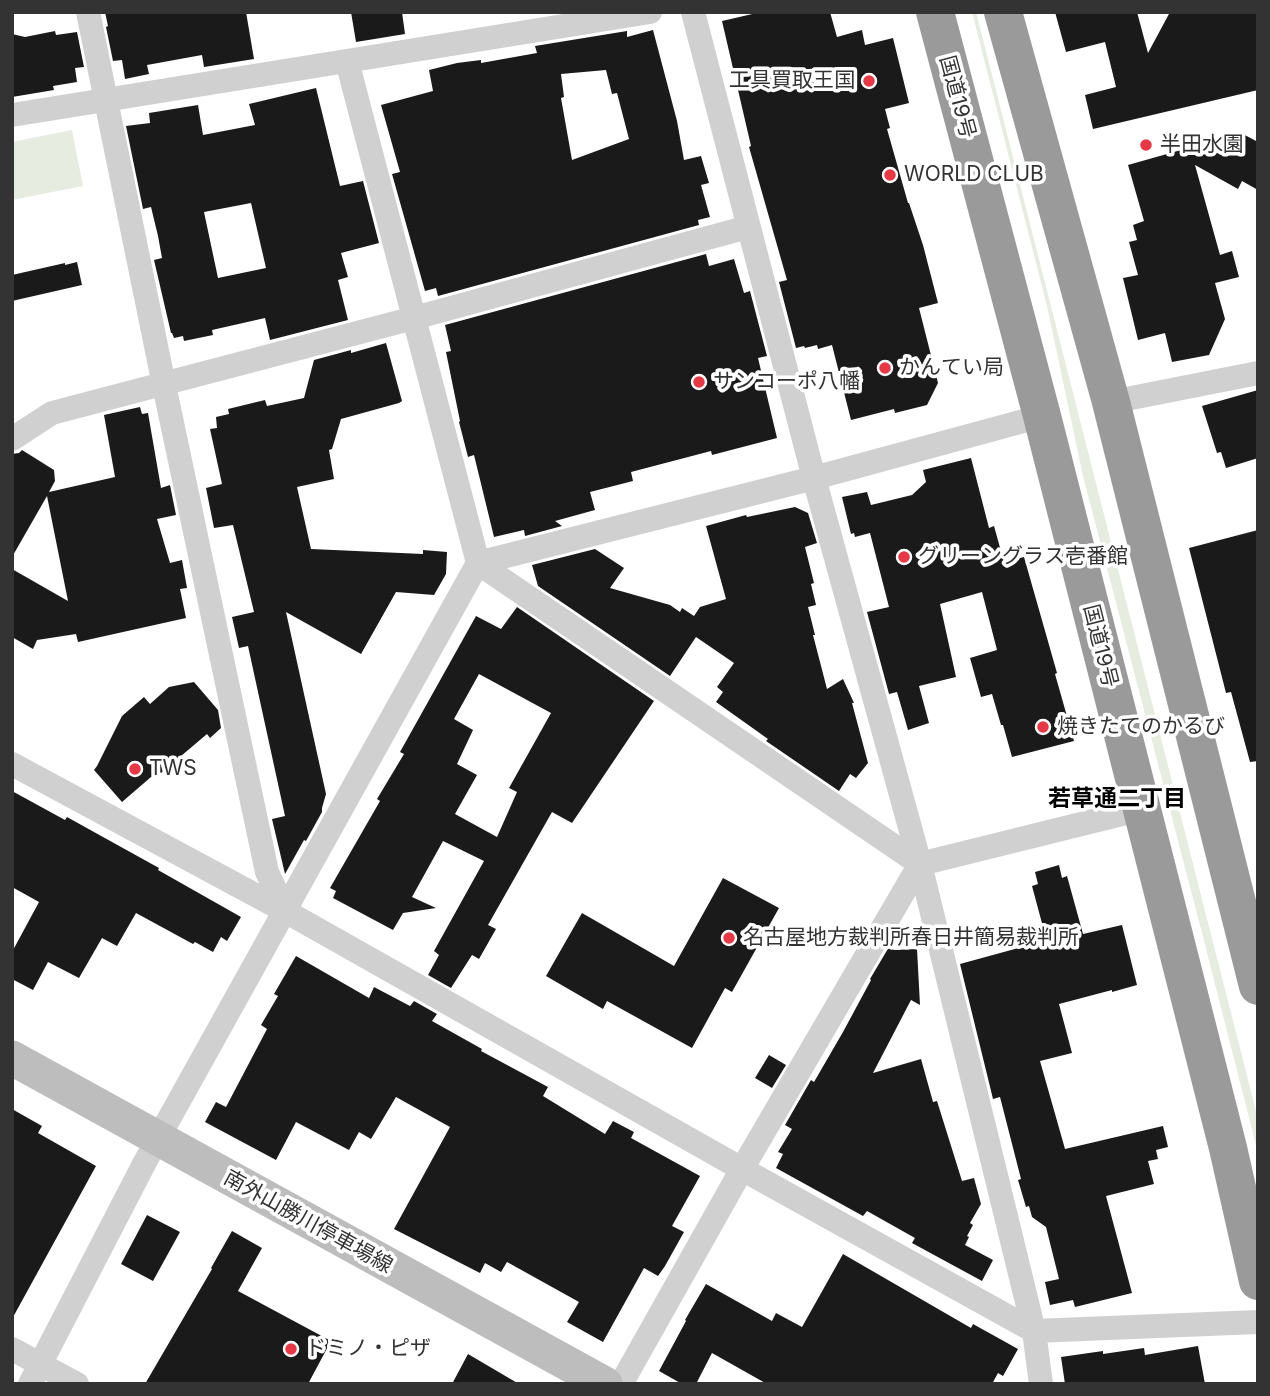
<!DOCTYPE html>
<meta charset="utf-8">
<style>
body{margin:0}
#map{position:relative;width:1270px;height:1396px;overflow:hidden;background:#fff;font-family:Inter,sans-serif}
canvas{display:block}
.frame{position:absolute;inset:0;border:14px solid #333;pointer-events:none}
</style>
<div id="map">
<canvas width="1270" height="1396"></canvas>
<div class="frame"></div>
</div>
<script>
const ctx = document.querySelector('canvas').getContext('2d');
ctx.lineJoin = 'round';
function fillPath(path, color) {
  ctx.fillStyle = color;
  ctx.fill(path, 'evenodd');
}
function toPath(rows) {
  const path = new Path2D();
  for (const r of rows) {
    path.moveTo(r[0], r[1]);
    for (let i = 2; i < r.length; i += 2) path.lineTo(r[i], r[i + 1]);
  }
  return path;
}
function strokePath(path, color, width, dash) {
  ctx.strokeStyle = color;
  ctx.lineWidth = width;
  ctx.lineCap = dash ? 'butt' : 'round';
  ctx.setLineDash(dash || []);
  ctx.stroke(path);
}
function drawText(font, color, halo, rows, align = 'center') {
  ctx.font = font + ' Inter,"Noto Sans JP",sans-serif';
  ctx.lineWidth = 7;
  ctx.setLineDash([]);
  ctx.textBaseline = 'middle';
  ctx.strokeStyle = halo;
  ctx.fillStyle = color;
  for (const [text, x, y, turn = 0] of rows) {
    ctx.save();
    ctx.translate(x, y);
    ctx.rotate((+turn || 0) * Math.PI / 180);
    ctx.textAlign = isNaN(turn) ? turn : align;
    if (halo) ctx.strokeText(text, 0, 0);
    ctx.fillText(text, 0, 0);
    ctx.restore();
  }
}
fillPath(toPath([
 [972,12,976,12,1258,1119,1258,1153,1202,933,1083,476,1047,306],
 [72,130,83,186,12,200,12,142]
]), '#e6ecdf');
fillPath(toPath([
 [105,12,246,12,254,59,204,67,202,55,147,65,149,74,125,79,122,60,113,61,106,27,108,26],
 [351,12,402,12,405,34,356,42],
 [761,12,830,12,837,37,862,30,865,45,893,38,909,103,885,109,890,128,887,129,908,203,909,203,923,245,938,303,919,308,938,383,927,405,895,413,894,409,851,420,832,345,818,349,817,345,805,348,804,346,796,348,779,282,787,280,749,147,751,146,722,21],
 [1055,12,1137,12,1148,53,1170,12,1258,12,1258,90,1093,129,1085,95,1116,87,1105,42,1066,52],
 [653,30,677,121,684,160,701,156,709,183,701,185,710,217,698,220,699,225,438,296,436,288,425,291,392,174,400,172,381,105,433,91,429,70,457,63,481,60,481,63,537,53,535,46,627,31,627,37],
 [606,70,612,94,617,93,629,139,572,160,561,98,564,97,561,74],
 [55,31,56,35,77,32,84,67,75,68,77,82,53,86,54,90,12,97,12,34,25,37],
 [316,88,340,186,363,181,379,243,341,253,348,277,338,280,348,320,270,340,265,318,212,330,213,335,184,341,183,336,174,338,172,333,171,333,154,260,162,258,158,236,151,207,143,209,126,126,150,123,149,113,198,105,203,135,255,125,249,104],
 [251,203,266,268,218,278,204,212],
 [1241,133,1258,142,1258,190,1242,181,1238,189,1195,165,1220,255,1232,251,1239,277,1215,283,1225,319,1209,355,1172,362,1165,333,1138,340,1123,278,1138,275,1129,242,1137,240,1133,225,1144,221,1128,165],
 [706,254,709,266,734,259,744,293,750,291,767,356,758,358,777,438,712,455,711,451,631,472,633,481,590,492,595,510,555,521,562,526,525,536,524,530,494,537,474,455,468,457,459,422,460,421,446,352,451,351,445,325],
 [77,262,82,285,12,301,12,275,65,263,65,265],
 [386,343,402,401,399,403,341,419,332,449,329,450,334,479,297,487,311,549,423,554,423,550,447,552,446,574,434,595,396,592,361,654,286,612,326,794,322,808,322,812,306,841,304,840,285,874,272,819,285,816,248,646,239,648,232,617,254,612,233,525,214,528,206,488,222,484,210,429,217,428,216,417,229,414,228,409,265,400,267,406,304,398,314,360,351,350,351,353],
 [1258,390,1258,458,1226,468,1221,452,1217,453,1202,406],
 [140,407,142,414,148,413,161,488,170,485,176,515,157,519,170,563,182,560,187,588,180,589,186,618,78,642,76,634,37,640,33,649,12,637,12,569,68,601,47,496,12,557,12,454,19,453,22,450,54,470,55,481,49,492,115,477,104,415],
 [971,458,989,528,994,526,1004,562,1024,557,1057,673,1055,674,1074,741,1012,757,1003,725,1001,725,992,694,981,697,970,658,997,650,982,592,940,604,956,677,919,686,929,723,908,730,897,692,889,694,867,612,889,607,870,533,855,537,854,533,851,534,842,497,867,492,871,505,912,495,926,482,923,470],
 [795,507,808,513,817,543,805,547,814,583,811,584,816,605,808,607,815,635,813,635,827,689,843,679,854,703,852,703,868,763,856,778,850,774,839,791,766,741,768,739,716,702,723,692,717,687,734,663,696,637,670,676,538,586,532,565,595,549,624,568,610,588,670,605,680,612,682,608,694,616,700,607,726,599,706,526,746,515,747,517],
 [1258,530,1258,761,1250,762,1231,692,1226,693,1189,548],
 [517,607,654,701,572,823,552,812,488,925,496,929,479,959,472,955,451,988,428,975,439,955,434,951,484,861,443,841,412,897,436,908,403,913,393,930,333,898,336,891,330,888,380,801,377,799,404,754,400,752,476,616,501,629],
 [479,674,551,713,509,788,517,792,497,837,455,814,477,775,457,764,473,730,454,719],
 [194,682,218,710,221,728,210,738,207,734,161,773,158,771,122,802,94,770,97,766,122,716,144,697,150,704,169,687],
 [12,791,65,820,67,817,103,837,159,868,158,870,241,917,227,941,221,937,213,952,195,942,193,944,136,913,117,946,102,938,79,978,48,962,33,990,12,979,12,952,39,902,12,887],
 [1059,865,1062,878,1067,876,1083,934,1122,925,1137,985,1112,992,1112,990,1059,1004,1072,1053,1040,1061,1065,1149,1163,1126,1168,1147,1156,1150,1158,1159,1148,1161,1154,1184,1106,1196,1132,1293,1075,1307,1073,1300,1050,1305,1045,1282,1059,1279,1046,1227,1032,1217,1029,1206,1026,1207,1018,1180,1021,1179,1000,1097,993,1099,960,964,1022,947,1019,934,1043,927,1032,886,1038,884,1035,872],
 [723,878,779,908,732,992,725,988,692,1048,607,1001,603,1009,546,976,582,913,674,966],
 [889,947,894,950,917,949,920,1005,911,1000,873,1073,921,1059,933,1102,937,1101,962,1181,974,1178,981,1204,970,1223,973,1225,967,1236,969,1237,965,1245,993,1260,982,1281,912,1243,915,1238,867,1211,863,1216,776,1168,783,1154,778,1152,792,1129,785,1125,811,1080,814,1082,843,1032,871,980,870,979],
 [296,956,369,998,374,987,410,1006,414,1001,437,1014,432,1021,482,1049,481,1051,548,1087,543,1096,605,1134,613,1121,634,1132,631,1138,700,1176,672,1226,684,1232,665,1266,658,1276,644,1268,603,1342,567,1322,579,1302,507,1262,501,1272,485,1263,480,1273,394,1229,450,1127,396,1097,371,1139,359,1132,349,1150,296,1122,276,1160,205,1122,216,1102,226,1107,267,1029,261,1025,278,996,274,994],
 [769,1055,786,1065,772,1088,755,1078],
 [12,1109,42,1126,38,1133,96,1166,12,1319],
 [147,1215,180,1232,153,1281,121,1264],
 [232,1231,262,1248,238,1291,331,1341,308,1384,145,1384,212,1269,211,1268],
 [843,1254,971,1328,973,1324,1018,1349,1003,1376,998,1373,992,1384,767,1384,712,1353,696,1384,682,1384,659,1371,686,1321,685,1320,706,1284,772,1321,776,1313,802,1327],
 [1198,1346,1205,1384,1065,1384,1061,1357,1103,1351,1103,1354,1144,1348,1145,1355],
 [468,1354,519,1384,452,1384]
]), '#1a1a1a');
strokePath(toPath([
 [88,12,164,385,267,872,285,911],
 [12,115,650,12],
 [1111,402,1258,373],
 [12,439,52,413,414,318,748,227],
 [478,563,920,864,1034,1331,1041,1384],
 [478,563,814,478,1042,416],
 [12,764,285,911,742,1169,1034,1331,1258,1322],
 [920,864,1142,809],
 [12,1349,77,1384],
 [30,1384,145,1162,478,563,347,61],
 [621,1384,742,1169,920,864,814,478,693,12]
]), '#d0d0d0', 24);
strokePath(toPath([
 [12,1058,605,1384]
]), '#bdbdbd', 35);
strokePath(toPath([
 [935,12,1042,416,1228,1148,1258,1281],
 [1003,12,1111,402,1258,986]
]), '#9a9a9a', 38);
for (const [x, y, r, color] of [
 [869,81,7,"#e63946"],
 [1146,145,7,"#e63946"],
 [890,175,7,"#e63946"],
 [885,368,7,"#e63946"],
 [699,382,7,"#e63946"],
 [904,557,7,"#e63946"],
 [1043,727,7,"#e63946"],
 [135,769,7,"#e63946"],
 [729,938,7,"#e63946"],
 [291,1349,7,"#e63946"]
]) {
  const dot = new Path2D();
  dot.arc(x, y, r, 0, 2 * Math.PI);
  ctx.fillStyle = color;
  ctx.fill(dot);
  strokePath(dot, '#fff', 2.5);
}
drawText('21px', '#333', '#fff', [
 ["工具買取王国",855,81,"right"],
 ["半田水園",1160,145],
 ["WORLD CLUB",904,175],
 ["かんてい局",899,368],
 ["サンコーポ八幡",713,382],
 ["グリーングラス壱番館",918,557],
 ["焼きたてのかるび",1057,727],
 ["TWS",149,769],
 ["名古屋地方裁判所春日井簡易裁判所",743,938],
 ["ドミノ・ピザ",305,1349]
], 'left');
drawText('21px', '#333', '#fff', [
 ["国道19号",957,97,75],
 ["国道19号",1100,646,76],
 ["南外山勝川停車場線",308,1222,29]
]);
drawText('bold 23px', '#000', '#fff', [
 ["若草通二丁目",1117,799]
]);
</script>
